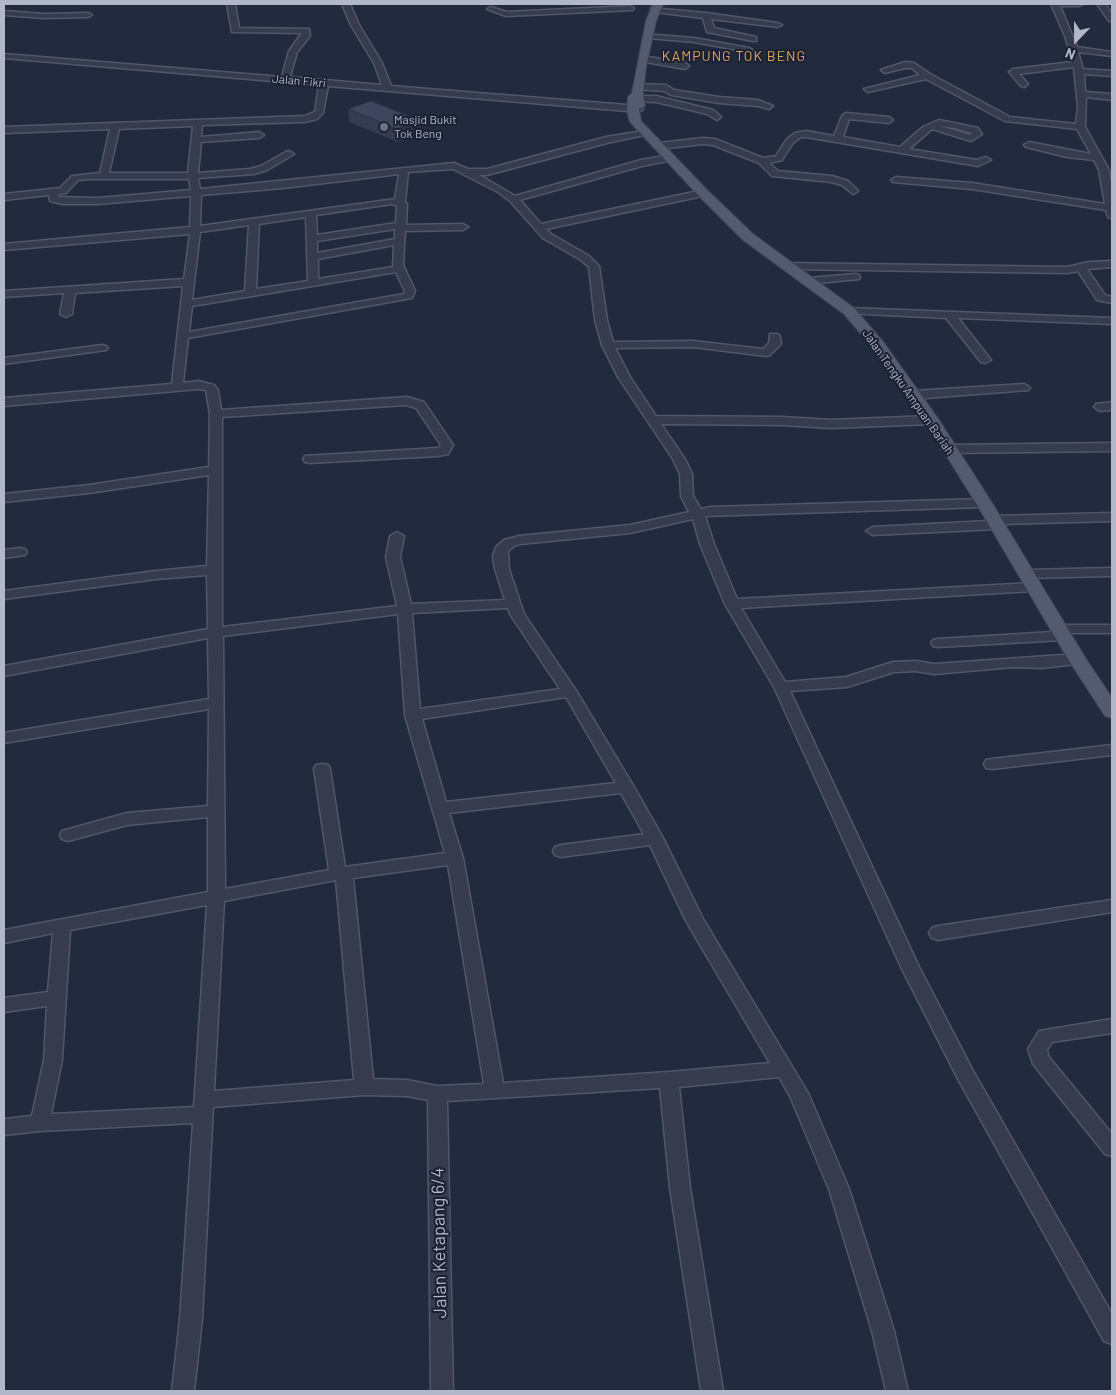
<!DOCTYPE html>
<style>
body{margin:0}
#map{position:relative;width:1116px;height:1395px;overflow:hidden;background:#222a3e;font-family:Barlow,sans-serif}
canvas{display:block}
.frame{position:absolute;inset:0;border:5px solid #b2b7c9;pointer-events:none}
.north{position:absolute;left:1051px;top:15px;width:50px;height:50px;-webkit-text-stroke:4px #1b2133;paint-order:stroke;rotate:202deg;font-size:14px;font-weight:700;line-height:20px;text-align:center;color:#b2b7c9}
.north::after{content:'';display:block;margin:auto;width:18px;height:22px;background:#b2b7c9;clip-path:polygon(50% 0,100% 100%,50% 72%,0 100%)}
</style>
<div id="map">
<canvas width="1116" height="1395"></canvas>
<div class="frame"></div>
<div class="north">N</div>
</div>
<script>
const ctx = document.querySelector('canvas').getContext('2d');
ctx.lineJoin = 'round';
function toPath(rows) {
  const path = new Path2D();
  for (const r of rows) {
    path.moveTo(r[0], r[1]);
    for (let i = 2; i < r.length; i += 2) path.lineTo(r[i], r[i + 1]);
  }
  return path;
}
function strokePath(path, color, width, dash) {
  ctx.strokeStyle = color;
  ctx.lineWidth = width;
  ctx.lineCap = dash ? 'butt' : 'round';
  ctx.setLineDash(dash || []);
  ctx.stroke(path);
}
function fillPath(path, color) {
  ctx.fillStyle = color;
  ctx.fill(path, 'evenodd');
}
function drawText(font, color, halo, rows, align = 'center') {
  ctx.font = font + ' Barlow,sans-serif';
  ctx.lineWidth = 4;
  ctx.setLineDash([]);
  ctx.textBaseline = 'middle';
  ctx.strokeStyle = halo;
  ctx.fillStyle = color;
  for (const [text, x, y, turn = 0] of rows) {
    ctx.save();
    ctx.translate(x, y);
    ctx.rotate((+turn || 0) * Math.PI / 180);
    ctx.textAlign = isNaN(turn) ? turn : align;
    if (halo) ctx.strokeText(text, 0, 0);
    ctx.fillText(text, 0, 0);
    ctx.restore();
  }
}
const minor = toPath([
 [227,4,235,4,239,28,309,29,310,36,297,52,290,77,382,85,374,63,351,25,342,4,350,4,359,25,382,63,391,86,639,106,643,109,639,112,328,86,323,113,317,119,305,122,202,125,201,137,259,132,264,135,259,138,201,142,198,173,250,169,261,166,286,152,289,151,294,154,267,170,254,174,198,178,200,189,454,163,468,169,487,169,606,137,649,130,649,134,607,143,487,175,479,175,515,196,641,160,670,155,675,158,673,160,642,166,520,200,541,224,703,190,706,191,708,193,703,196,546,229,551,234,589,256,599,266,607,320,613,342,693,341,763,349,769,343,770,334,778,334,780,336,781,344,770,355,766,356,693,347,615,348,630,377,656,416,782,417,831,420,931,416,937,420,931,424,831,428,782,425,661,424,685,459,692,474,693,496,701,509,710,507,984,499,990,503,984,507,705,516,714,544,737,599,1033,583,1040,587,1033,591,741,608,785,682,846,677,893,662,916,661,934,664,1077,654,1082,656,1084,659,1082,662,1077,664,1041,668,1013,667,934,674,916,671,894,672,847,687,790,691,919,967,972,1069,1112,1314,1112,1344,1104,1341,958,1079,901,967,774,687,725,604,700,544,693,519,630,533,520,544,514,546,508,551,509,569,524,614,577,692,634,787,663,838,703,919,808,1093,849,1189,894,1331,908,1391,886,1391,872,1331,829,1189,790,1096,779,1077,679,1087,690,1188,723,1391,701,1391,670,1188,660,1088,447,1101,453,1391,431,1391,428,1100,407,1096,364,1095,213,1107,202,1319,194,1391,172,1391,180,1319,193,1123,40,1131,4,1135,4,1119,32,1116,44,1060,47,1006,4,1012,4,998,48,992,53,933,4,943,4,930,208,892,208,817,127,825,68,841,62,839,60,835,62,831,127,813,208,806,209,709,4,743,4,733,209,699,208,638,4,676,4,666,208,629,207,575,156,579,4,599,4,591,156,571,207,566,209,475,89,493,4,502,4,494,89,485,209,467,210,414,206,390,198,389,4,406,4,398,172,384,183,286,75,293,72,314,66,317,60,314,64,293,4,297,4,291,184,279,190,234,4,250,4,244,190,227,191,196,98,204,62,204,50,201,49,195,4,200,4,194,60,188,72,176,100,173,110,129,4,133,4,127,305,116,315,112,319,85,4,58,4,54,282,77,289,51,302,33,232,32,227,4],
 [193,126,188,173,109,173,119,129,193,126],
 [453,169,498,192,510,201,543,238,581,260,589,267,595,320,602,345,618,377,673,459,680,474,681,496,689,512,630,525,519,536,504,540,496,547,493,556,495,569,505,600,411,604,400,557,404,536,397,532,390,536,386,557,397,606,222,627,222,417,406,405,416,408,441,445,438,448,305,456,303,459,305,462,309,463,438,456,448,454,453,445,424,402,407,397,221,410,218,390,214,385,198,381,183,383,188,338,412,298,415,291,403,265,405,231,463,230,468,227,463,224,406,225,407,204,405,202,408,172,453,169],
 [399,174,395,199,200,226,201,195,283,188,399,174],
 [90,179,189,179,191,190,98,198,58,197,59,194,66,193,78,180,90,179],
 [392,204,397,206,396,223,317,235,316,215,392,204],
 [306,217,308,281,256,289,259,224,306,217],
 [249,225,245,291,192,300,200,232,249,225],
 [395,229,395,239,317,253,317,241,395,229],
 [394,245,393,267,318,279,318,259,394,245],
 [396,272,405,291,404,294,189,332,192,306,396,272],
 [508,608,510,614,560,689,420,709,412,613,508,608],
 [398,614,405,715,445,853,345,867,330,769,328,765,322,764,316,765,314,769,329,870,225,889,223,636,398,614],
 [566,697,616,783,446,802,422,719,566,697],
 [621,793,644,834,561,845,555,847,553,851,555,855,561,857,650,845,686,921,770,1063,669,1072,503,1083,463,858,449,813,621,793],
 [448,865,484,1084,437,1086,407,1080,373,1079,353,878,448,865],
 [336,880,354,1080,214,1091,224,901,336,880],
 [207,905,194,1107,51,1114,62,1060,70,930,207,905],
 [1051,4,1083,4,1079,6,1060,6,1077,47,1112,52,1112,56,1078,52,1083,69,1112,71,1112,76,1084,74,1085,92,1112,94,1112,100,1086,97,1085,127,1109,170,1112,189,1112,218,1108,217,1106,210,972,189,893,182,891,180,896,177,972,183,1105,204,1099,170,1094,160,1067,157,1026,147,1024,145,1029,142,1091,154,1077,129,1005,121,926,79,868,92,864,89,920,75,912,68,905,68,885,73,881,70,905,62,914,63,930,74,1010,117,1076,124,1078,107,1074,67,1019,74,1028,84,1024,87,1021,86,1009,72,1013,69,1073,62,1065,36,1051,4],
 [1097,4,1105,4,1112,14,1112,21,1109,21,1097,4],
 [630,6,634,8,633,10,506,16,487,9,491,7,507,12,630,6],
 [651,8,706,13,778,23,782,25,778,27,711,19,714,28,756,37,756,41,753,41,707,32,703,18,654,12,651,12,651,8],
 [4,11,44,14,88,13,92,15,88,17,44,18,4,15,4,11],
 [645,34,694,38,749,48,753,50,749,52,694,42,648,38,645,38,645,34],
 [643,56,685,63,689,66,685,69,640,61,640,57,643,56],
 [638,84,666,85,674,90,719,97,758,100,773,106,769,109,758,106,719,103,671,95,664,91,635,89,634,87,638,84],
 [639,96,656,96,713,110,721,117,717,120,707,114,678,107,656,102,636,101,635,99,639,96],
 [846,113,889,117,893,120,889,123,849,119,843,137,900,147,923,127,939,120,978,128,982,134,971,141,932,129,909,149,977,160,986,157,991,160,978,166,806,137,801,137,793,143,782,160,769,163,778,171,832,176,848,181,858,191,853,194,842,185,831,182,772,176,759,163,713,145,703,144,659,149,654,146,659,143,703,138,715,139,763,158,776,156,787,139,795,133,806,131,834,136,842,116,846,113],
 [940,126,955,128,972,133,970,135,940,126],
 [1112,261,1112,267,1087,269,1105,295,1112,297,1112,303,1097,300,1078,271,1067,273,785,269,780,266,785,263,1067,267,1089,262,1112,261],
 [855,274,859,275,860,277,859,279,808,284,803,281,808,278,855,274],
 [849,308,1112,318,1112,324,958,318,991,360,985,363,981,362,946,318,845,313,844,311,849,308],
 [102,345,106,346,108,348,106,350,4,364,4,358,102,345],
 [1024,384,1028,386,1030,388,1028,390,913,399,907,395,913,391,1024,384],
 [1112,402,1112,410,1100,411,1094,407,1096,404,1112,402],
 [1112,443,1112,451,948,453,942,449,948,445,1112,443],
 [1112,513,1112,521,1003,524,1002,528,997,529,873,535,866,531,873,527,988,521,989,517,994,516,1112,513],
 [20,548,25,549,27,552,25,555,4,558,4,550,20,548],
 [1112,568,1112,576,1027,578,1020,574,1027,570,1112,568],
 [1058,625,1112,625,1112,633,1068,633,1070,636,1068,639,1063,640,938,647,933,646,931,643,933,640,938,639,1053,632,1051,629,1053,626,1058,625],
 [1112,745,1112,755,992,769,986,768,984,764,986,760,992,759,1112,745],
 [1112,900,1112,912,938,940,932,938,929,933,932,928,938,926,1112,900],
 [1112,1019,1112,1033,1052,1042,1047,1050,1048,1056,1112,1134,1112,1156,1105,1154,1033,1064,1028,1049,1039,1031,1112,1019]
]);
const major = toPath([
 [653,4,663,4,656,21,646,67,643,94,645,106,639,109,641,121,707,190,753,234,854,308,884,343,939,420,992,503,1086,659,1112,698,1112,718,1105,716,1068,659,976,503,924,420,874,349,844,314,743,240,699,196,630,122,627,111,628,97,632,93,646,21,653,4]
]);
strokePath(minor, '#515769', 3);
strokePath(major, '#3f4557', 2);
fillPath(minor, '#363c4e');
fillPath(major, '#545b6e');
fillPath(toPath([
 [348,109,419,120,420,133,398,142,349,122]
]), '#353c51');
fillPath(toPath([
 [419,120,420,133,398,142,397,129]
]), '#2b3142');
const building = toPath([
 [371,101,419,120,397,129,348,109,371,101]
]);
fillPath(building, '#3e465e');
strokePath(building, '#2b3142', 1);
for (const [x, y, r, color] of [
 [384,127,5,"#6b7280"]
]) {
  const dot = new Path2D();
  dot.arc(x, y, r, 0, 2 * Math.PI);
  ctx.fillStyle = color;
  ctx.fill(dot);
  strokePath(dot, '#1b2133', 2);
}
drawText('12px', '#b2b7c9', '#1b2133', [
 ["Jalan Fikri",299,81,5],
 ["Jalan Tengku Ampuan Bariah",908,392,55]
]);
drawText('12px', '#b2b7c9', '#1b2133', [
 ["Masjid Bukit",394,120],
 ["Tok Beng",394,134]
], 'left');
ctx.letterSpacing = '1px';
drawText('14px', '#daa65b', '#1b2133', [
 ["KAMPUNG TOK BENG",734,56]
]);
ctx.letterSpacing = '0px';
drawText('18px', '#b2b7c9', '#1b2133', [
 ["Jalan Ketapang 6/4",439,1243,-91]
]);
</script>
